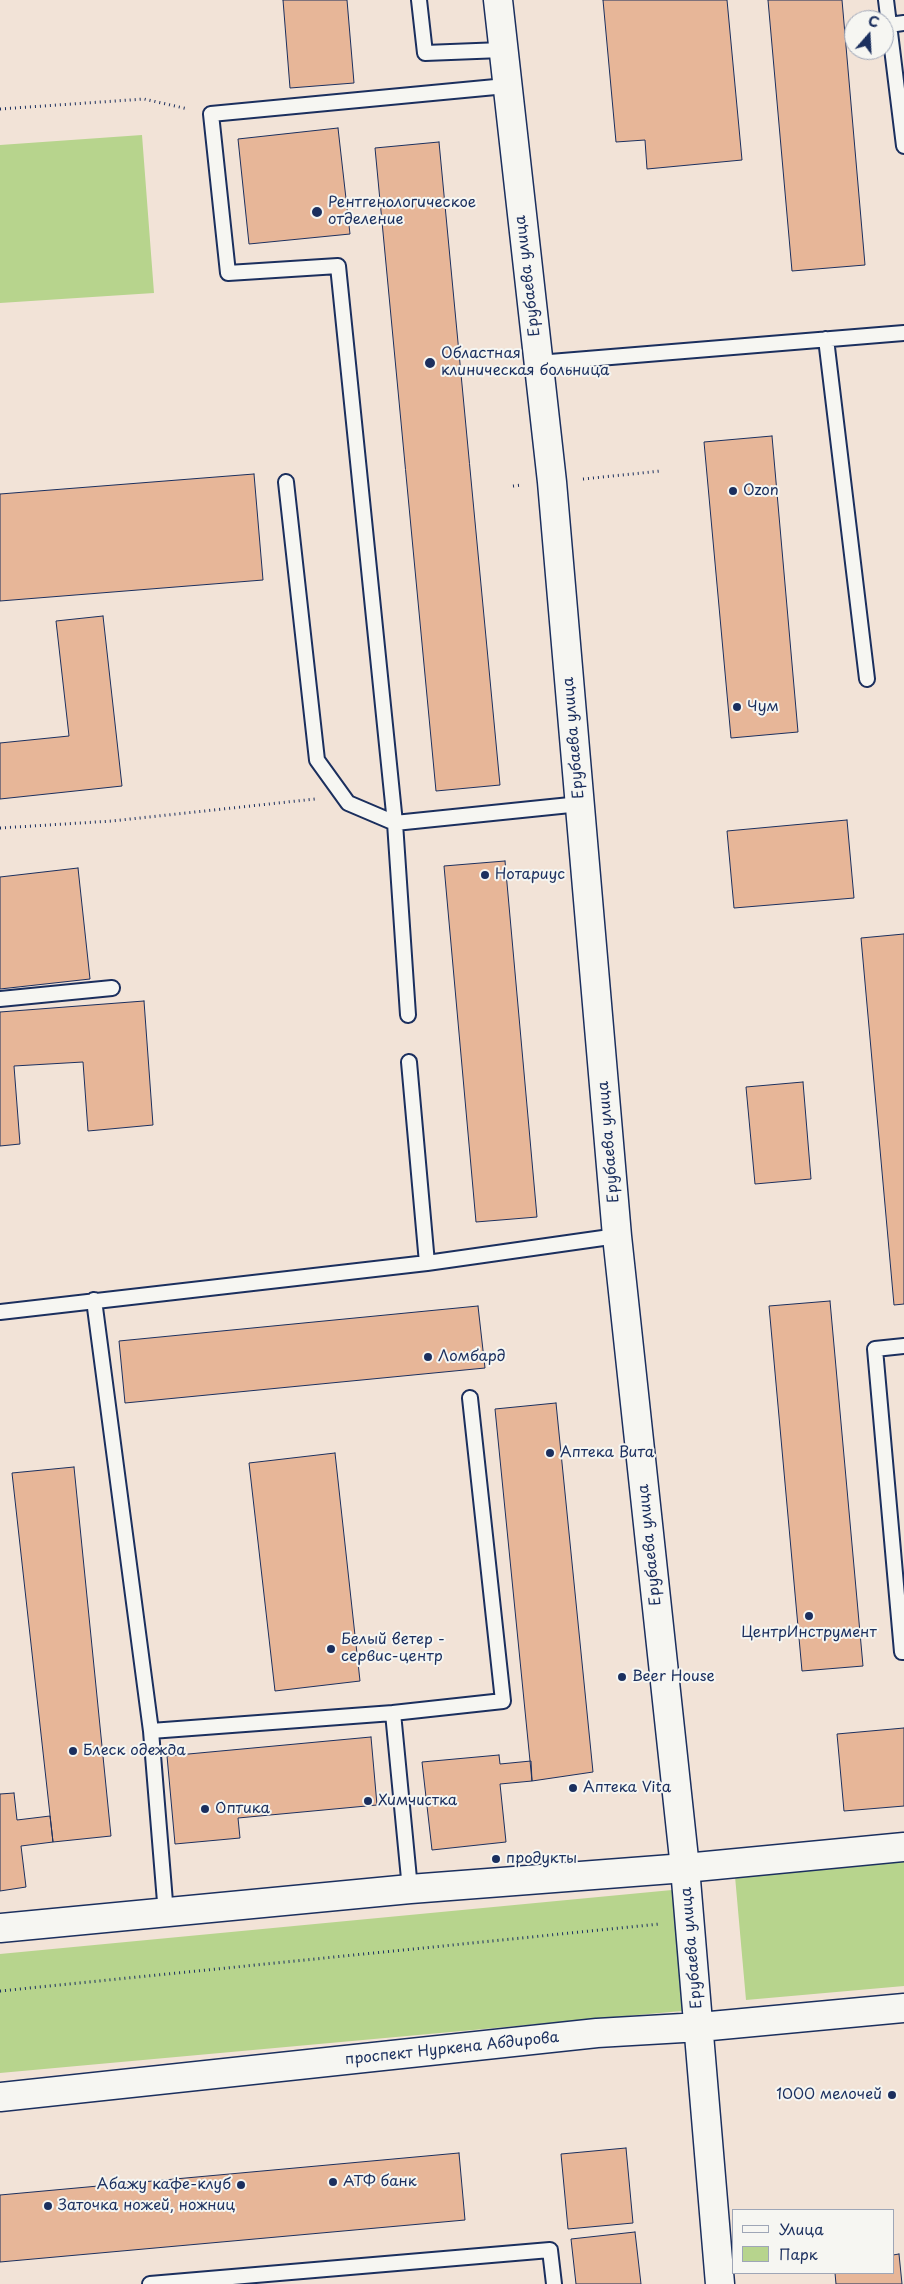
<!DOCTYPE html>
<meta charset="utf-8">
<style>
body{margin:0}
#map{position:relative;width:904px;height:2284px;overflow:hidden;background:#f2e3d7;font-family:"Playpen Sans",sans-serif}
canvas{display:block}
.legend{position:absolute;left:732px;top:2209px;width:162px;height:65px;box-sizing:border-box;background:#f6f6f2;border:1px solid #9ea6b7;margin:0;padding:6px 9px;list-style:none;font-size:15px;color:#1b2f5e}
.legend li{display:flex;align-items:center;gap:10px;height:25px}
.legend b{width:25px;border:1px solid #9ea6b7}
.north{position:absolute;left:844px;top:10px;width:50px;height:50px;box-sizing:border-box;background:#f6f6f2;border:1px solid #9ea6b7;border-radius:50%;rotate:19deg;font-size:14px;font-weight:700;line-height:20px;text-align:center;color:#1b2f5e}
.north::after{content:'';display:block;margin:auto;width:18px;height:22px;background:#1b2f5e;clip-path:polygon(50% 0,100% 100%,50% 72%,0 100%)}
</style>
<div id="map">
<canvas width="904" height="2284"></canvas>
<ul class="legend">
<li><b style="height:6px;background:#f6f6f2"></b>Улица</li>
<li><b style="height:14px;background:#b7d48d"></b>Парк</li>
</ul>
<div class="north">С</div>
</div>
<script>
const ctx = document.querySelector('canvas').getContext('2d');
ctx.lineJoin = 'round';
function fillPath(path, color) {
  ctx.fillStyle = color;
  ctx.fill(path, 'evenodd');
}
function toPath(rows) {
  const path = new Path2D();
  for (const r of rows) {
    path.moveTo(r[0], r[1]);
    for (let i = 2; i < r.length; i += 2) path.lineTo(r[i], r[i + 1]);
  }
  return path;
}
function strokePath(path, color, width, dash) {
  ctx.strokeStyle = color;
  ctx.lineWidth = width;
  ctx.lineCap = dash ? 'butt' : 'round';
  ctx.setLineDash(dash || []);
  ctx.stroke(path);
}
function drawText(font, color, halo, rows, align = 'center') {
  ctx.font = font + ' "Playpen Sans",sans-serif';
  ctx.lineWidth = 4;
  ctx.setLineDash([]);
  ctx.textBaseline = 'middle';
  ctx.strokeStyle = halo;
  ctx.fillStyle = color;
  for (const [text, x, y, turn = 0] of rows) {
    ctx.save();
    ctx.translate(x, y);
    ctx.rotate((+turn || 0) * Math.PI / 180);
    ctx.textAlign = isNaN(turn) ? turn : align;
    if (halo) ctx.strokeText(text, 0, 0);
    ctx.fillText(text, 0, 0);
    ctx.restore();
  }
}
fillPath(toPath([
 [142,135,154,293,0,303,0,145],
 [904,1849,904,1986,746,2000,734,1865],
 [693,1888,704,2009,0,2073,0,1954]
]), '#b7d48d');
const building = toPath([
 [283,0,347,0,354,83,290,88,283,0],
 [603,0,727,0,742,160,647,169,645,140,616,142,603,0],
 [768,0,842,0,865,265,792,271,768,0],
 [338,128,350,234,249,244,238,139,338,128],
 [439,142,500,785,436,791,375,148,439,142],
 [772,436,798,732,731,738,704,442,772,436],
 [254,474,263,580,0,601,0,494,254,474],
 [103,616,122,786,0,799,0,743,69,736,56,621,103,616],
 [847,820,854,898,734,908,727,831,847,820],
 [505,861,537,1217,476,1222,444,866,505,861],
 [78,868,90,979,0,989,0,877,78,868],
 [904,934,904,1304,894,1305,861,938,904,934],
 [144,1001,153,1125,88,1131,83,1062,14,1066,20,1144,0,1146,0,1012,144,1001],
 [803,1082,811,1179,755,1184,746,1087,803,1082],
 [830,1301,863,1666,802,1671,769,1306,830,1301],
 [478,1306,485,1368,125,1403,119,1341,478,1306],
 [556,1403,593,1772,532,1781,495,1409,556,1403],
 [335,1453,360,1681,275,1691,249,1463,335,1453],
 [74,1467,111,1836,53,1842,12,1473,74,1467],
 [904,1728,904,1806,844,1811,837,1734,904,1728],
 [371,1737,377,1805,238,1818,240,1838,175,1844,167,1756,371,1737],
 [499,1755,500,1764,531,1761,532,1781,500,1784,506,1842,432,1850,422,1762,499,1755],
 [14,1793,17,1820,50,1816,53,1842,21,1846,26,1887,0,1891,0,1794,14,1793],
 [626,2148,633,2223,568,2229,561,2154,626,2148],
 [459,2153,465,2220,0,2262,0,2195,459,2153],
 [635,2232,641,2284,576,2284,571,2239,635,2232],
 [899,2254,902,2284,836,2284,835,2273,893,2273,893,2255,899,2254]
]);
fillPath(building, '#e7b698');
strokePath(building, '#1b2f5e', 1);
const lane = toPath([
 [419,0,425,53,502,50],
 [886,0,904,146],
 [889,25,904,23],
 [826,339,867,679],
 [538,363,904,333],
 [286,482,317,760,348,803,395,823,338,266,228,273,211,114,506,86],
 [0,999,112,988],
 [408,1015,395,823,580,804],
 [409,1062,427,1263],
 [94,1300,151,1731,166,1914],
 [0,1312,427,1263,617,1236],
 [904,1346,875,1349,902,1652,904,1652],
 [151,1731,393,1713],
 [410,1889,393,1713,503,1701,470,1398],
 [150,2284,550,2250,554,2284]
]);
const street = toPath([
 [0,1928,410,1889,685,1868,904,1847]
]);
const secondary = toPath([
 [498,0,552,482,617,1236,685,1868,720,2284],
 [0,2097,597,2033,700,2027,904,2008]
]);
strokePath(lane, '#1b2f5e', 18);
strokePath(street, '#1b2f5e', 31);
strokePath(secondary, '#1b2f5e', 31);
strokePath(toPath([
 [0,109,144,99,188,109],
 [583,479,661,471],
 [513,486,522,485],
 [0,828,112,821,315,799],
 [0,1991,659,1924]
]), '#1b2f5e', 3, [1, 4]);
strokePath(lane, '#f6f6f2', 14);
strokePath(street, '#f6f6f2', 28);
strokePath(secondary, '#f6f6f2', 28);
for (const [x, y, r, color] of [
 [317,212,6,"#1b2f5e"],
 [430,363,6,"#1b2f5e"],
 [733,491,5,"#1b2f5e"],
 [737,707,5,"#1b2f5e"],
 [485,875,5,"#1b2f5e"],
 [428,1357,5,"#1b2f5e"],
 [550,1453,5,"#1b2f5e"],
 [809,1616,5,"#1b2f5e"],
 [331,1649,5,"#1b2f5e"],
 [622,1677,5,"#1b2f5e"],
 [73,1751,5,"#1b2f5e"],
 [573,1788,5,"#1b2f5e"],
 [368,1801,5,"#1b2f5e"],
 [205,1809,5,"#1b2f5e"],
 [496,1859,5,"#1b2f5e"],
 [892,2095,5,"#1b2f5e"],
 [333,2182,5,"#1b2f5e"],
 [241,2185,5,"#1b2f5e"],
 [48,2206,5,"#1b2f5e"]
]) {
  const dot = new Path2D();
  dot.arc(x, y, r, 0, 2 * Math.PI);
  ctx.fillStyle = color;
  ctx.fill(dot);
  strokePath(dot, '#f6f6f2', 2);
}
drawText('15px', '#1b2f5e', '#f6f6f2', [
 ["Рентгенологическое",328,203],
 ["отделение",328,220],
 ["Областная",441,354],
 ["клиническая больница",441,371],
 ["Ozon",743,491],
 ["Чум",747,707],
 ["Нотариус",495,875],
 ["Ломбард",438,1357],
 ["Аптека Вита",560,1453],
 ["ЦентрИнструмент",809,1633,"center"],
 ["Белый ветер -",341,1640],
 ["сервис-центр",341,1657],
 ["Beer House",632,1677],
 ["Блеск одежда",83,1751],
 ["Аптека Vita",583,1788],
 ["Химчистка",378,1801],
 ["Оптика",215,1809],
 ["продукты",506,1859],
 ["1000 мелочей",882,2095,"right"],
 ["АТФ банк",343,2182],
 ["Абажу кафе-клуб",231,2185,"right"],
 ["Заточка ножей, ножниц",58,2206]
], 'left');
drawText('15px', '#1b2f5e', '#f6f6f2', [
 ["Ерубаева улица",528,276,-97],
 ["Ерубаева улица",574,738,-95],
 ["Ерубаева улица",609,1142,-95],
 ["Ерубаева улица",650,1545,-96],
 ["Ерубаева улица",692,1948,-95],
 ["проспект Нуркена Абдирова",452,2049,-6]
]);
</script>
